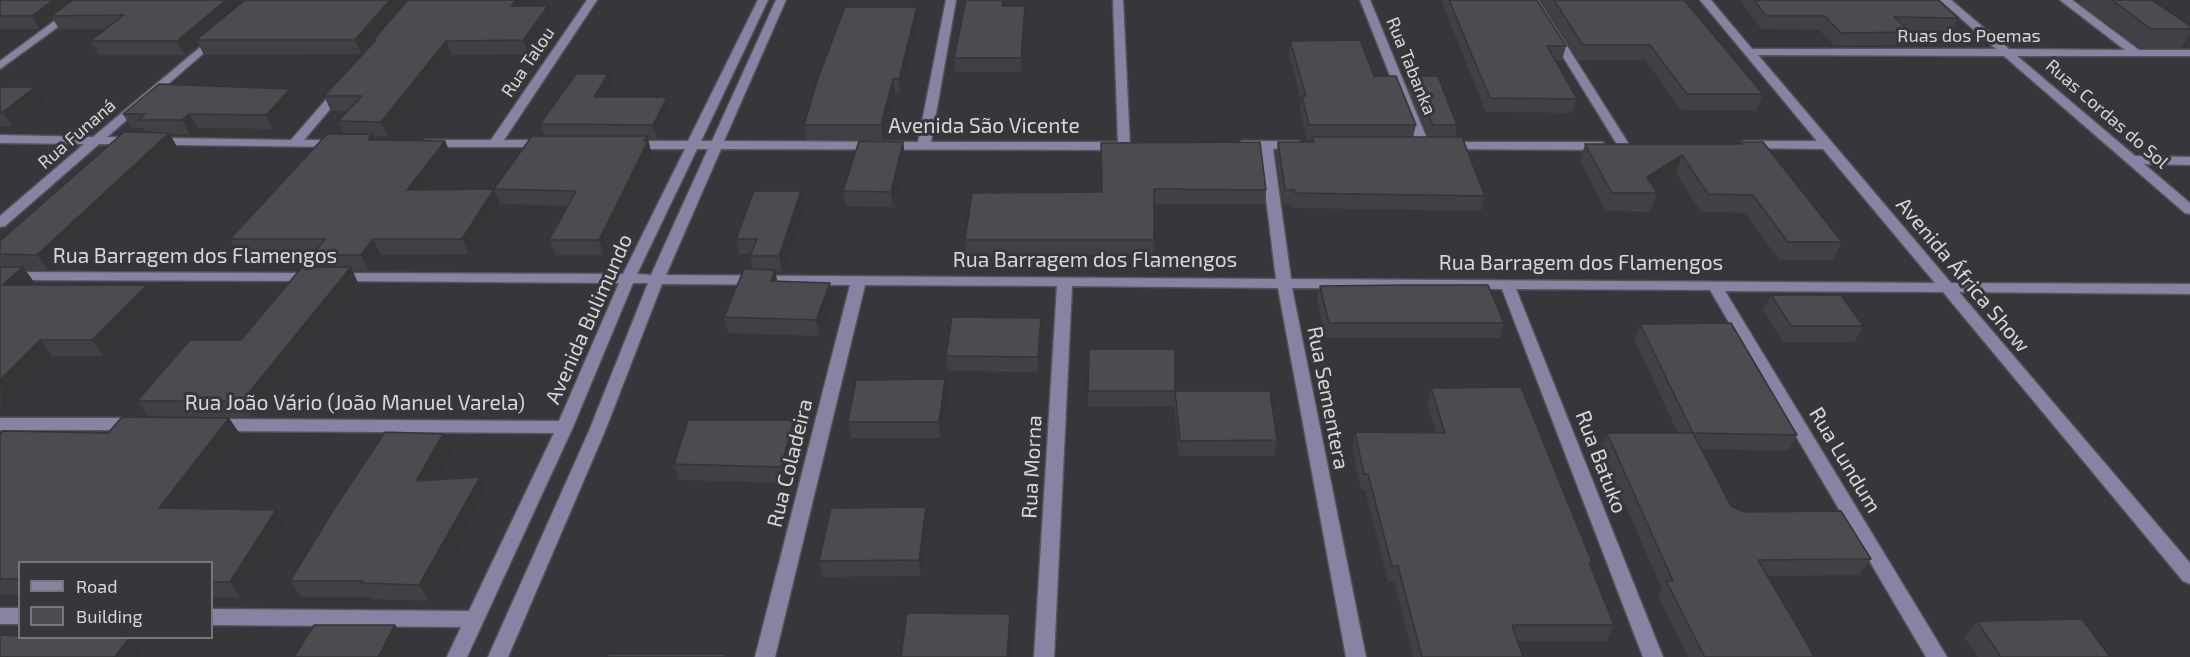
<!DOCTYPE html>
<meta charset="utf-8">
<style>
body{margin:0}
#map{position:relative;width:2190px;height:657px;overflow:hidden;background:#37363a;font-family:"Exo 2",sans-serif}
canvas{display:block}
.legend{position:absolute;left:18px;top:561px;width:195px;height:78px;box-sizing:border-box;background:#37363a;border:2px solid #77767a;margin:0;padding:8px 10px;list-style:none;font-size:18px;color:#d7d7d9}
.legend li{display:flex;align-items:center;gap:12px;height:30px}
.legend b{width:30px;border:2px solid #77767a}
</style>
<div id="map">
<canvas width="2190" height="657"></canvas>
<ul class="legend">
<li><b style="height:8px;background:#8982a3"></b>Road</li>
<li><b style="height:16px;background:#4c4b4f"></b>Building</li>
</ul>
</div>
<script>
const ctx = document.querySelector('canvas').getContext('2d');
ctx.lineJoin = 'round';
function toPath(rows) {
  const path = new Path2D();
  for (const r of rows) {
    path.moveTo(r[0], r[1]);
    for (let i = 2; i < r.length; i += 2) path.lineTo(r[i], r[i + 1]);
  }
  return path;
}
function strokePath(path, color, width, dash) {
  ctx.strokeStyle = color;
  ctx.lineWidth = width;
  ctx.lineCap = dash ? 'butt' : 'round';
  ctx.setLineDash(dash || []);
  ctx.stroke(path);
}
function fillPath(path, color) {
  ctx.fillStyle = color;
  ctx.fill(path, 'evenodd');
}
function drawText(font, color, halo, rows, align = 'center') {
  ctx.font = font + ' "Exo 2",sans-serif';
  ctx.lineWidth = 6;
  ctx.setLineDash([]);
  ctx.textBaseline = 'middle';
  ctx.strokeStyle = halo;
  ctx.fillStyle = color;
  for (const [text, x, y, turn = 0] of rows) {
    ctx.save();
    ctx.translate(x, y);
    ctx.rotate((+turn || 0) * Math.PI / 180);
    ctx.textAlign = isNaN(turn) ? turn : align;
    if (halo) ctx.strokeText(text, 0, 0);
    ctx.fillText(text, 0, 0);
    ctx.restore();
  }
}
const minor = toPath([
 [83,0,95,0,0,69,0,61,83,0],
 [587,0,597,0,504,140,546,140,552,144,550,147,422,147,420,144,426,140,491,140,587,0],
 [758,0,768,0,701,141,712,141,776,0,786,0,724,141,918,142,946,0,956,0,931,142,1118,142,1113,0,1123,0,1130,146,1124,150,721,149,666,275,1276,279,1260,149,1242,149,1236,145,1242,141,1296,141,1300,142,1300,148,1273,149,1291,279,1935,283,1823,149,1742,148,1742,142,1746,141,1817,141,1700,0,1711,0,1752,49,1996,49,1940,0,1951,0,2009,49,2125,50,2060,0,2072,0,2139,50,2190,50,2190,56,2017,56,2135,156,2190,157,2190,165,2144,164,2190,203,2190,214,2185,213,2004,56,1758,55,1951,283,2190,284,2190,294,1959,292,2190,563,2190,584,2183,581,1943,292,1725,291,1947,657,1926,657,1710,290,1516,289,1663,657,1643,657,1502,289,1292,288,1366,657,1346,657,1278,288,1072,286,1054,657,1034,657,1057,286,865,285,775,657,755,657,850,285,662,284,605,431,508,657,488,657,589,431,648,283,633,283,573,427,467,657,447,657,461,627,212,625,212,609,469,611,554,433,216,431,210,429,208,425,210,421,216,419,559,421,619,283,336,281,329,277,336,273,623,274,685,149,630,149,624,145,630,141,688,141,758,0],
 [697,149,708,149,651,275,637,274,697,149],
 [1360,0,1370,0,1430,146,1428,149,1424,150,1418,146,1360,0],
 [1528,0,1538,0,1630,146,1628,149,1624,150,1618,146,1528,0],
 [216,34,220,35,220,39,107,137,291,140,337,87,341,86,347,89,304,140,336,140,342,144,340,147,99,144,5,226,0,227,0,216,84,144,0,143,0,135,93,137,216,34],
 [1446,142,1602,142,1608,146,1602,150,1442,149,1440,146,1446,142],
 [0,272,312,273,319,277,312,281,0,280,0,272],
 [0,418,135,418,141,420,143,424,141,428,135,430,0,430,0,418],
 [0,608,20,608,20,624,0,624,0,608]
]);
strokePath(minor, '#545357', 3);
fillPath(minor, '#8982a3');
fillPath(toPath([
 [0,0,241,3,245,0,532,0,527,6,552,20,528,54,452,55,388,137,373,136,375,140,445,141,451,155,425,190,494,189,544,136,540,124,608,74,612,88,607,97,667,97,671,111,657,139,648,139,652,156,604,255,555,255,549,240,568,206,500,204,469,254,381,255,368,270,352,270,358,283,252,417,148,417,137,401,241,340,319,267,312,255,313,254,239,254,230,239,344,134,338,121,348,111,331,111,324,96,374,43,373,41,361,54,204,55,198,43,185,55,99,55,90,41,107,29,59,29,53,19,40,29,0,29],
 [1441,0,1537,0,1566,46,1562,60,1555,60,1577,99,1572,113,1486,112],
 [1542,0,1684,0,1763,94,1756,110,1681,110,1645,60,1578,60,1542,2],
 [1740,0,1938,0,1958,18,1952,31,1908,31,1910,32,1903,45,1835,46,1819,30,1761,29],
 [2081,0,2152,0,2190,26,2190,34,2181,48,2140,48,2079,3],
 [1025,19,1022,72,955,72,954,58],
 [919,20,900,93,895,93,883,140,807,140,804,125],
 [1290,41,1374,76,1416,125,1413,137,1428,137,1409,90,1412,76,1457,125,1455,137,1485,196,1481,211,1293,208,1292,205,1283,205,1276,157,1278,142,1312,142,1312,140,1307,140,1300,110,1301,100,1289,54],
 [0,87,44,101,12,126,0,126],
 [290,89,297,103,273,129,198,128,190,135,170,134,177,147,48,270,25,270,34,282,31,285,147,285,157,300,104,356,52,356,0,408,0,241,146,132,143,128,132,129,123,114],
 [903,142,905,156,893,207,846,206,843,191],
 [1742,142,1842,242,1833,260,1779,260,1745,213,1701,212,1676,173,1653,187,1657,193,1650,212,1606,211,1580,161,1585,144,1741,144],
 [1101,143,1266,190,1265,204,1154,204,1154,255,966,255,965,240,1101,192],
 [804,206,782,272,775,271,777,281,832,298,820,336,728,333,724,317,753,269,750,256,751,254,739,254,736,239],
 [1320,286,1504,323,1500,338,1326,338,1317,301],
 [1771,295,1863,326,1855,342,1783,342,1763,310],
 [1640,324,1797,435,1788,451,1701,449,1731,506,1871,559,1860,575,1767,576,1814,657,1688,657,1658,597,1662,589,1601,449,1607,433,1678,433,1634,339],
 [1041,333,1038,372,947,371,946,356],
 [1089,349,1277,440,1275,456,1179,456,1174,406,1088,407],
 [945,379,947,395,941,438,851,438,848,422],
 [1431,388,1592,562,1591,566,1614,625,1606,641,1517,641,1523,657,1413,657,1394,581,1388,582,1365,490,1361,490,1352,448,1355,432,1436,432,1427,403],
 [108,433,240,434,183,508,286,526,242,598,212,597,212,562,20,562,20,595,0,594,0,434],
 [797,435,785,483,679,480,674,464],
 [451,450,434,480,480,477,487,493,429,601,371,599,370,597,301,597,290,581],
 [926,507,928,523,921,576,823,577,819,561],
 [1977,621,2110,657,1978,657,1964,637]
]), '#414044');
fillPath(toPath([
 [53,0,79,0,51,16,53,19,40,29,32,16],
 [226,0,239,0,242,6,196,40,198,43,185,55,177,41],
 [390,0,408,0,361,54,355,40],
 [516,0,532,0,516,20,511,6],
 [548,6,552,20,528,54,523,40],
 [1025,6,1025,19,1022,72,1021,58],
 [917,7,919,20,900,93,899,79],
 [446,41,452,55,388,137,381,122],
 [608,74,612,88,598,111,594,97],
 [893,79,895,93,883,140,881,125],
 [35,87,44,101,12,126,3,112],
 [290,89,297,103,273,129,266,115],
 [667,97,671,111,657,139,653,125],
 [189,114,198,128,190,135,182,120],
 [169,133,177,147,48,270,37,255],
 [372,134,379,149,368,140],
 [647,136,652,156,604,255,599,240],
 [445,141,451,155,413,205,407,190],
 [903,142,905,156,893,207,891,192],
 [1682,155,1676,173,1642,193,1647,177],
 [494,189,500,204,469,254,462,239],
 [801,191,804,206,782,272,779,256],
 [373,239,381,255,368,270,361,255],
 [23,267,34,282,13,301,2,285],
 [351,267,358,283,252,417,242,401],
 [775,270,778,285,771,281],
 [830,283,832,298,820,336,816,320],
 [147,285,157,300,104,356,92,340],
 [1041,318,1041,333,1038,372,1038,357],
 [40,340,52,356,1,408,0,380],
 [945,379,947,395,941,438,939,422],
 [229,418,240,434,172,524,159,508],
 [794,420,797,435,785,483,781,467],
 [443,434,451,450,425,497,416,481],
 [480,477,487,493,429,601,419,585],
 [926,507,928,523,921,576,919,560],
 [276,510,286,526,242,598,230,582],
 [1010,614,1011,630,1009,657,1007,657],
 [395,625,409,647,404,657,378,657],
 [130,638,143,653,140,657,115,657]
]), '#353437');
const building = toPath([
 [0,0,53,0,32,16,0,16,0,0],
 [73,0,226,0,177,41,90,41,124,15,51,16,73,0],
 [245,0,390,0,355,40,196,40,245,0],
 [408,0,516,0,511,6,548,6,523,40,446,41,381,122,338,121,362,96,324,96,376,40,373,40,408,0],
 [966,0,1003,0,1002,6,1025,6,1021,58,954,58,966,0],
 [1449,0,1537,0,1566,46,1547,46,1577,99,1490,98,1449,0],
 [1554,0,1684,0,1763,94,1687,94,1650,45,1583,45,1554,0],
 [1754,0,1938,0,1958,18,1894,17,1910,32,1841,33,1825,16,1766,16,1754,0],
 [2112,0,2152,0,2190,26,2190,29,2151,29,2112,0],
 [845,7,917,7,899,79,893,79,881,125,804,125,818,78,845,7],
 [1360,40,1374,76,1396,76,1416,125,1309,125,1302,96,1306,96,1290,41,1360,40],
 [576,74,608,74,594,97,667,97,653,125,540,124,576,74],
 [1412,76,1438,76,1457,125,1433,125,1412,76],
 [159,84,290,89,266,115,189,114,182,120,138,120,145,114,123,114,159,84],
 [0,87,35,87,3,112,0,112,0,87],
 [124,132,169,133,37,255,0,254,0,241,124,132],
 [327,134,372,134,368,140,445,141,407,190,494,189,462,239,373,239,361,255,312,255,325,239,230,239,327,134],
 [532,136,647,136,644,141,648,141,599,240,549,240,576,191,494,189,532,136],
 [1312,137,1462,137,1485,196,1295,193,1294,190,1285,190,1278,142,1314,142,1312,137],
 [859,141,903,142,891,192,843,191,859,141],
 [1260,142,1266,190,1154,189,1154,240,965,240,972,193,1102,192,1101,143,1260,142],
 [1742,142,1763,142,1842,242,1788,242,1753,195,1708,194,1682,155,1647,177,1657,193,1612,193,1585,144,1742,144,1742,142],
 [754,191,801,191,779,256,750,256,757,239,736,239,754,191],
 [0,267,23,267,2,285,147,285,92,340,40,340,0,380,0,267],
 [302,267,351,267,242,401,137,401,190,340,241,340,302,267],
 [744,269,775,270,771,281,830,283,816,320,724,317,744,269],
 [1407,285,1488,285,1504,323,1329,323,1320,286,1407,285],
 [1771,295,1841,295,1863,326,1791,326,1771,295],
 [952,317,1041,318,1038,357,946,356,952,317],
 [1731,323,1797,435,1693,433,1731,506,1744,512,1841,511,1871,559,1758,560,1804,638,1814,657,1705,657,1666,581,1673,581,1607,433,1693,433,1640,324,1731,323],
 [1089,349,1175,349,1175,391,1088,391,1089,349],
 [945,379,939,422,848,422,856,380,945,379],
 [1521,387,1592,562,1589,562,1614,625,1512,625,1523,657,1422,657,1398,566,1392,566,1368,474,1364,474,1355,432,1445,433,1431,388,1521,387],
 [1175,391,1270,391,1277,440,1180,441,1175,391],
 [122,417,229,418,159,508,276,510,230,582,212,582,212,562,20,562,20,579,0,579,0,434,3,431,108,433,122,417],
 [688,420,794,420,781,467,674,464,688,420],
 [385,432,443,434,416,481,480,477,419,585,361,583,363,581,290,581,334,509,385,432],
 [926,507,919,560,819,561,831,508,926,507],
 [907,613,1010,614,1007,657,901,657,907,613],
 [2082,619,2110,657,2001,657,1977,621,2082,619],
 [314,625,395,625,378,657,294,657,314,625],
 [0,635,20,636,20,638,129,638,115,657,0,657,0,635],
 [608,654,726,654,725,657,607,657,608,654]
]);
fillPath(building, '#4c4b4f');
strokePath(building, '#353437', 1.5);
drawText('18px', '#d7d7d9', '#37363a', [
 ["Ruas dos Poemas",1969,36],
 ["Rua Talou",528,62,-56],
 ["Rua Tabanka",1411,66,68],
 ["Ruas Cordas do Sol",2107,114,41],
 ["Rua Funaná",77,134,-41]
]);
drawText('21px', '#d7d7d9', '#37363a', [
 ["Avenida São Vicente",984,126],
 ["Rua Barragem dos Flamengos",195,256],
 ["Rua Barragem dos Flamengos",1095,260],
 ["Rua Barragem dos Flamengos",1581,263],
 ["Avenida África Show",1963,275,50],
 ["Avenida Bulimundo",589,319,-66],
 ["Rua Sementera",1328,398,79],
 ["Rua João Vário (João Manuel Varela)",355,403],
 ["Rua Lundum",1845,460,59],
 ["Rua Batuko",1601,462,69],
 ["Rua Coladeira",790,463,-76],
 ["Rua Morna",1032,467,-87]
]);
</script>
